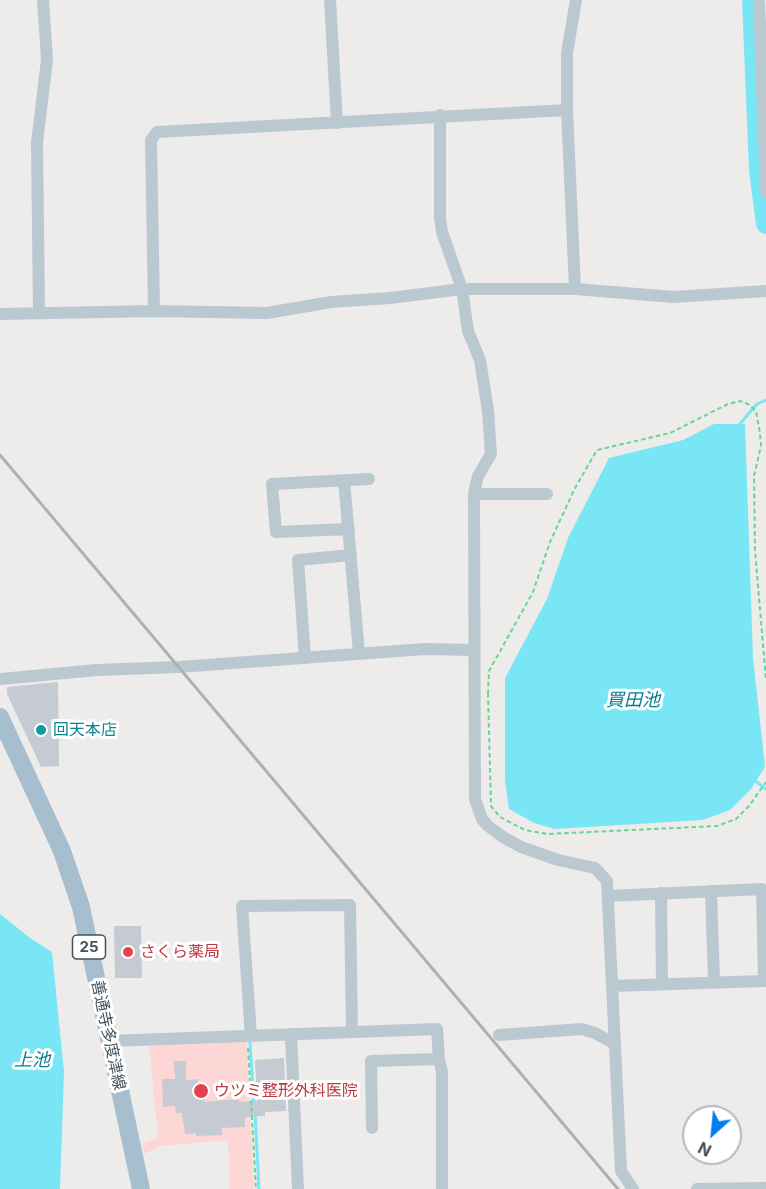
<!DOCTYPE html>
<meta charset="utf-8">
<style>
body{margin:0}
#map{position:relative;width:766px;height:1189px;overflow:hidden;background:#eeebeb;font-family:Inter,sans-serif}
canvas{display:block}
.north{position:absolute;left:682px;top:1105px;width:60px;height:60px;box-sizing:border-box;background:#fff;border:2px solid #b3b9bd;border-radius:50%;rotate:207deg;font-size:16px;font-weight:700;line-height:24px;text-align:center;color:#42515a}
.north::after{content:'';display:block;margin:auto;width:21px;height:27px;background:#047def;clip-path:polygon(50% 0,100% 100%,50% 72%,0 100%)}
</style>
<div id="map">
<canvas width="766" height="1189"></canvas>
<div class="north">N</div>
</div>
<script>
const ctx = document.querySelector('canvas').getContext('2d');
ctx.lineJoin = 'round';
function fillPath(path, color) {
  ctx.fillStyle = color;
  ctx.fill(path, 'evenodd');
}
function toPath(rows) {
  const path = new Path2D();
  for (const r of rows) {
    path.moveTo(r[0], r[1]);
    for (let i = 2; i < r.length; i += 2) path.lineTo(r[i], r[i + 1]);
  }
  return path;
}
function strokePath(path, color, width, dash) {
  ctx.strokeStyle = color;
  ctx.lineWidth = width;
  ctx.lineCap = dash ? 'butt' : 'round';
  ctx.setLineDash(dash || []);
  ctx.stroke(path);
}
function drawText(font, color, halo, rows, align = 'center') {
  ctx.font = font + ' Inter,"Noto Sans JP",sans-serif';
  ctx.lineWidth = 6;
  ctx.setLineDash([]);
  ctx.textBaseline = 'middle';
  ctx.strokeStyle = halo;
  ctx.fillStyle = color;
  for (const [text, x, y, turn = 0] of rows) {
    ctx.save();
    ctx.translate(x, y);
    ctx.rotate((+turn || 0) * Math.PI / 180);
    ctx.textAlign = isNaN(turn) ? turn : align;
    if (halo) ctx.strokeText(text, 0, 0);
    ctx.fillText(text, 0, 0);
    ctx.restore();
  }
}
fillPath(toPath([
 [246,1040,254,1189,230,1189,228,1140,160,1146,144,1154,142,1143,158,1138,149,1043]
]), '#fdd6d6');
fillPath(toPath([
 [714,424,745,424,753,658,765,767,751,789,730,810,703,820,555,829,534,823,509,809,505,781,505,678,547,599,568,538,609,458,683,440],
 [0,914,30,938,52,952,64,1072,60,1189,0,1189]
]), '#79e6f6');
strokePath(toPath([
 [739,425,757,404,766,400],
 [754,780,766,789],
 [250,1043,254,1104],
 [255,1113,259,1189]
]), '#79e6f6', 3);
strokePath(toPath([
 [752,0,759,170,766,224]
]), '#79e6f6', 20);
fillPath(toPath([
 [58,682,59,766,41,767,7,694,7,687],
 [114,926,141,926,142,978,115,978],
 [284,1058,286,1111,265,1112,265,1116,245,1117,245,1127,222,1128,222,1135,196,1136,196,1133,185,1134,182,1113,176,1113,175,1106,163,1107,162,1079,175,1079,174,1061,186,1061,186,1080,198,1079,198,1088,204,1088,205,1102,238,1099,239,1102,257,1101,255,1060]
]), '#c6cad2');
strokePath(toPath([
 [488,693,491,806,500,817,525,830,547,834,717,826,736,819,749,806,766,782],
 [488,694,489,671,533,592,550,542,575,488,597,450,670,433,728,404,740,401,748,404,756,411,760,433,761,446,754,476,755,550,766,680],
 [248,1048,256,1189]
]), '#66d595', 2, [4.5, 3]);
strokePath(toPath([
 [330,0,337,123],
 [759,0,766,192],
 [440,115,440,218,442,232,462,289,468,331,480,360,488,411,491,454,478,476,474,494,475,799,482,819,488,826,503,837,521,847,558,860,595,868,607,881,621,1171,633,1189],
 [575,289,567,110,567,53,576,0],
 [154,311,151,140,157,132,567,110],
 [39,313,37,143,47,60,43,0],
 [0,314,154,311,267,313,331,302,390,298,462,289,575,289,674,297,766,291],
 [344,480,359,654],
 [474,494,547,494],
 [349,529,276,532,272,484,369,479],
 [305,658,298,560,351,555],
 [0,679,97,670,179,667,425,649,474,650],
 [711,891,714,982],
 [661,893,662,984],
 [608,896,762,889,764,981,612,986],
 [291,1034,298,1189],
 [499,1035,582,1029,595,1033,615,1044],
 [251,1036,242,906,350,905,352,1032],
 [109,1041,437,1029,439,1059,371,1061,372,1128],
 [439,1059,442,1072,442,1189],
 [697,1189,766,1188]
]), '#bac8d0', 12);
strokePath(toPath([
 [0,717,62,851,81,907,141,1189]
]), '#a7bece', 18);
strokePath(toPath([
 [0,455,618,1189]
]), '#acb1b7', 3);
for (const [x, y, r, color] of [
 [41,730,6,"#0f9aa8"],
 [128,952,6,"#e0444e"],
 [201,1091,8,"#e0444e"]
]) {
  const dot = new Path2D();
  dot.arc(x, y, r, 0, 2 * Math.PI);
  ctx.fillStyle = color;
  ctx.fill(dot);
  strokePath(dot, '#fff', 2);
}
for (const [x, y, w] of [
 [89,947,33]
]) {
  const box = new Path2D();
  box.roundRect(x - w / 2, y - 12, w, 24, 4.5);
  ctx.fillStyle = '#fff';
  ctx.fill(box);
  strokePath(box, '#42515a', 1.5);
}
drawText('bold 15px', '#42515a', null, [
 ["25",89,947]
]);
drawText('16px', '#0d838f', '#fff', [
 ["回天本店",53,730]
], 'left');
drawText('16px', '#be3a42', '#fff', [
 ["さくら薬局",140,952],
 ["ウツミ整形外科医院",214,1091]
], 'left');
drawText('16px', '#42515a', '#fff', [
 ["善通寺多度津線",108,1035,78]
]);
drawText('italic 18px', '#037d8f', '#fff', [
 ["買田池",633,701],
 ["上池",32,1061]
]);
</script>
